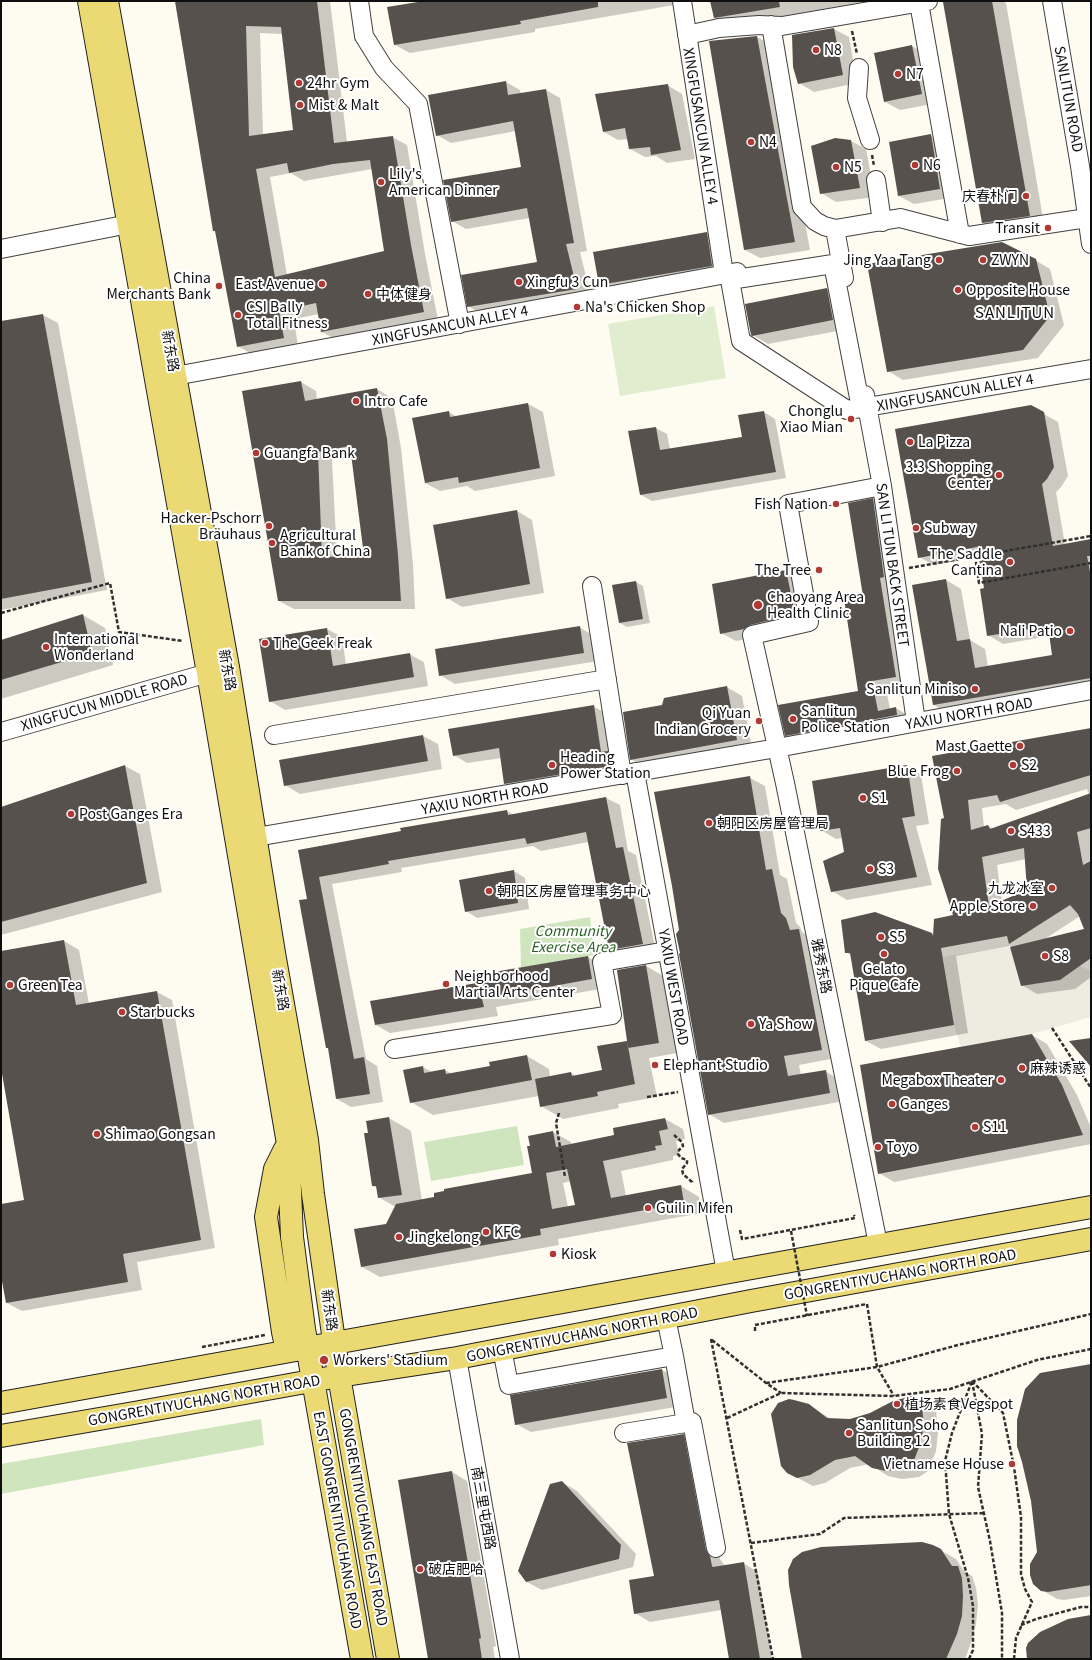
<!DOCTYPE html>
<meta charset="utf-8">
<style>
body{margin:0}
#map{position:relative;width:1092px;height:1660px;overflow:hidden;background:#fefcf1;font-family:Georgia,serif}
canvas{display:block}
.frame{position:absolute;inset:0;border:2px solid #0e0e0e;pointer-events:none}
</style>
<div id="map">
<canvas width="1092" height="1660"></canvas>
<div class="frame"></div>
</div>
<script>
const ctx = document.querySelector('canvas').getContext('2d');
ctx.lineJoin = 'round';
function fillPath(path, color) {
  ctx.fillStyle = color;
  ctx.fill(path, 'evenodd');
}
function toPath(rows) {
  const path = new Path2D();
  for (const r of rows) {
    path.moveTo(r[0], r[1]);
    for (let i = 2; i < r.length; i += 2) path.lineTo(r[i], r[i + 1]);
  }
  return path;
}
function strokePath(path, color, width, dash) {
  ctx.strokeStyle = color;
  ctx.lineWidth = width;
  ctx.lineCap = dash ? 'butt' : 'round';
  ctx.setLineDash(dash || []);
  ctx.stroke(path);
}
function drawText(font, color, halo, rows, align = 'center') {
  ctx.font = font + ' Georgia,"Noto Sans SC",serif';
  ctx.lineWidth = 4;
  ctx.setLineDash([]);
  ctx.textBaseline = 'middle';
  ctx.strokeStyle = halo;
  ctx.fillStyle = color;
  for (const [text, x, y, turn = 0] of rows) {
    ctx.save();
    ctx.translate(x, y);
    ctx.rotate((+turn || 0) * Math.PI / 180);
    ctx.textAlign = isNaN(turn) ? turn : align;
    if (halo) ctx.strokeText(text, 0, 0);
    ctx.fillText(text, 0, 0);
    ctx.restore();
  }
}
fillPath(toPath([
 [590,917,594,955,521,968,520,929],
 [517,1126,524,1165,431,1181,424,1142],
 [261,1419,264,1445,1,1494,1,1464]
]), '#cee5bd');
fillPath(toPath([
 [714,306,726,378,620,396,608,324]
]), '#e0edce');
fillPath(toPath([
 [1010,947,1021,986,1060,980,1080,966,1091,971,1091,1017,1032,1034,961,1047,954,1025,943,957]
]), '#eeebe0');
fillPath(toPath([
 [175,1,330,1,347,142,392,137,407,145,425,254,438,320,337,340,322,332,319,314,294,319,298,347,253,355,238,346,216,232,214,231],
 [260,33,282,34,294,131,263,135],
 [372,169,385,252,287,275,270,177,291,173,304,181],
 [430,1,680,1,680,4,535,29,535,32,410,53,395,45],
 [711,1,869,1,729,26,714,18],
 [956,1,1002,1,1006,3,1044,224,997,231,983,223],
 [834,29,849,37,857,83,814,92,799,83,793,36],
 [757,37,772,45,810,250,760,258,745,250],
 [912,46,927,55,937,103,900,110,885,102,875,54],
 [506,82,520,90,521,94,546,90,560,98,587,251,580,252,591,297,483,315,468,306,538,263,530,218,466,229,452,221,522,167,516,131,451,143,437,135],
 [667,85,682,94,695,159,667,163,656,156,645,157,630,149,628,139,618,140,604,132],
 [931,136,946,144,955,197,914,204,899,196],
 [851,141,866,149,875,197,836,202,821,193],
 [707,233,722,241,727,274,615,293,600,285],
 [1035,260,1050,269,1064,325,1038,358,903,380,888,371],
 [827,289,842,298,848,329,768,344,751,334],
 [43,315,58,323,107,590,1,610,1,322],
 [301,382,316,391,317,400,377,389,392,398,401,448,413,564,415,609,294,609,279,601],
 [352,456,365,557,337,557,332,460],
 [528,404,543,412,555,476,475,491,467,486,440,491,425,483,449,412,457,417],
 [1030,406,1058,422,1068,476,1061,487,1056,492,1065,545,1091,540,1091,689,948,713,934,705,946,580,961,589,970,640,985,649,988,667,1053,656,1050,636,1003,644,988,635,985,589,979,557,934,565,919,557],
 [764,412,775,419,786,478,652,501,641,495,629,432,656,428,667,434,670,449,743,437],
 [873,499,887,508,910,685,886,689,890,709,896,708,910,717,801,743,786,735,860,692,865,597],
 [517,511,532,520,544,593,462,607,447,598],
 [786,571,801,579,809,623,759,637,736,641,721,633],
 [636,582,643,586,650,623,627,627,620,623],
 [83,615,105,628,113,665,1,699,1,641],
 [579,627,594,636,598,661,455,684,440,675],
 [327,629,342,637,346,665,409,654,424,662,428,686,285,710,270,701],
 [727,687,742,696,752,749,646,768,631,759,663,706,665,698],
 [593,706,607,714,623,773,519,791,505,783,502,758,467,763,454,755],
 [1091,729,1091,977,1075,989,1037,994,1022,985,1011,946,956,956,968,1033,881,1049,866,1041,851,955,846,952,932,934,934,935,954,916,945,819,934,757],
 [1087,789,1089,795,994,829,988,826,984,827,982,808,1006,804,1016,810],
 [1026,859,1028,890,1002,902,997,865],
 [1080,916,1085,930,1045,939],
 [423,736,438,744,442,769,300,794,285,785],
 [125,766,140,774,162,892,1,935,1,809],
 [907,766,921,775,929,824,916,826,932,885,847,900,832,891,845,853,843,838,836,839,821,830],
 [750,778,765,786,780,875,787,879,796,923,800,927,802,932,813,939,836,1058,799,1065,801,1075,825,1071,840,1080,844,1101,724,1123,709,1114],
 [606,798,620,805,628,851,636,855,656,952,624,957,610,949,588,842,541,851,533,846,401,868,402,872,332,884,366,1059,377,1066,383,1102,351,1107,337,1099,329,1049,327,1048,308,900,299,851,507,811,514,815],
 [514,871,525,878,529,909,477,918,466,911],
 [64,941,79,950,89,1004,157,992,172,1000,215,1248,137,1262,142,1290,22,1311,7,1303,1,1270,1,1205,25,1201,1,1062,1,953],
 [588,957,603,966,606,988,496,1007,498,1016,390,1033,376,1025,478,983],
 [646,966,665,977,677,1053,649,1058,657,1097,618,1104,619,1108,563,1119,541,1106,539,1096,433,1115,411,1102,423,1067,432,1072,445,1070,452,1074,491,1067,527,1056,549,1069,550,1077,571,1073,576,1076,603,1071,628,1043],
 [1032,1035,1047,1044,1077,1095,1091,1128,1091,1144,894,1182,879,1173],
 [389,1118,411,1131,422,1201,534,1174,553,1132,571,1142,571,1145,616,1136,665,1119,683,1129,685,1139,676,1141,679,1155,673,1156,673,1160,621,1171,626,1196,681,1186,699,1197,702,1213,558,1239,559,1245,380,1277,362,1267,396,1207,378,1197,377,1188,373,1186,369,1133],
 [571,1181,576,1206,568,1207,563,1183],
 [1091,1365,1091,1596,1064,1600,1057,1599,1042,1590,1038,1553],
 [662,1370,677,1378,681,1406,531,1432,516,1424],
 [920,1401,936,1410,938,1433,936,1451,928,1471,919,1477,902,1479,888,1476,869,1464,850,1468,825,1483,813,1486,788,1473,809,1405,831,1419,850,1420],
 [683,1435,698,1444,720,1559,725,1566,743,1563,758,1572,772,1659,730,1659,721,1610,650,1622,635,1613,655,1577],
 [452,1472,467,1481,496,1646,493,1647,495,1659,433,1659,399,1481],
 [562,1482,577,1491,636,1554,633,1567,542,1590,527,1582],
 [933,1546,956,1559,964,1571,972,1576,976,1588,978,1605,976,1624,971,1643,965,1659,803,1659]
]), '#0003');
fillPath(toPath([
 [175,1,317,1,334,143,393,136,411,245,424,312,321,332,316,303,279,311,284,338,237,347,215,231,213,231],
 [246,26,281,27,293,130,249,136],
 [370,160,384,251,275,277,256,169,287,163,289,173,333,164],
 [424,1,598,1,598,7,520,21,521,24,394,45,387,7],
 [710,1,779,1,780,7,714,18],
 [950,1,992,1,1030,216,982,223,943,2],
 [834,28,843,75,798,84,793,67,792,35],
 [757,36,795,242,744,250,709,41],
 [912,45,922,94,884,102,874,53],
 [506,81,508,95,546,89,574,243,566,244,577,289,467,307,461,275,537,262,527,208,451,222,443,180,521,167,513,121,436,136,428,95],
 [668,84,681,150,651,155,650,147,629,149,625,128,603,132,595,94],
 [931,134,940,189,898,196,889,142],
 [835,138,851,140,860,188,820,194,811,146],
 [707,232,712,266,599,285,593,252],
 [1002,242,1036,259,1050,316,1023,350,887,372,867,264],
 [827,288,833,320,752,336,751,335,745,304],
 [43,314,92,582,1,599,1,321],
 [301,381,305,401,377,388,387,439,398,555,401,601,278,601,242,391],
 [350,446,364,556,322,557,318,452],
 [528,403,540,468,459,483,458,477,425,483,412,418,449,411,450,417],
 [1031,405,1044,412,1054,467,1047,479,1042,484,1053,546,1091,539,1091,556,1087,556,1091,577,1091,678,933,705,912,585,946,579,957,641,970,639,975,668,1052,655,1048,626,987,636,980,589,984,588,977,547,918,558,895,429],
 [764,411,776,472,640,495,628,431,656,427,660,450,742,437,738,415],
 [873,498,884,577,880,578,896,677,872,681,878,711,896,707,897,715,785,736,778,705,858,691,844,599,863,596,848,503],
 [517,510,530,584,446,599,433,525],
 [786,570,795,614,750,625,744,629,720,634,712,584],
 [636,581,643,619,619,623,612,585],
 [83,614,92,653,1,680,1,640],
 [580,626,584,653,439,676,435,649],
 [327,628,333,666,410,653,414,677,269,702,259,639],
 [727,686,737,740,630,760,623,712,662,705,664,698],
 [594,705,601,752,608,751,610,766,504,784,499,748,453,756,448,729],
 [1091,728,1091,775,1000,802,997,795,968,800,971,830,988,825,990,829,1091,793,1091,828,1077,832,1083,865,1091,861,1091,958,1060,980,1021,986,1010,947,1084,929,1078,914,1070,905,1009,944,1007,936,941,948,954,1025,865,1041,850,953,845,953,841,920,875,912,932,933,933,936,934,919,953,915,938,869,941,819,944,818,932,756],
 [1024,848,1027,890,989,906,982,857],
 [423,735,428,761,284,786,279,760],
 [125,765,147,883,1,922,1,807],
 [907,765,915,816,902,818,917,877,831,892,823,861,844,852,840,828,820,831,812,781],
 [750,776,766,870,772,869,781,913,786,918,790,930,799,929,822,1050,784,1056,788,1076,826,1070,830,1093,708,1115,679,954,680,953,676,934,679,930,672,886,654,792],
 [606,797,616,848,623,847,643,944,609,950,586,832,527,844,525,838,388,861,389,864,319,877,354,1059,364,1057,370,1094,336,1099,328,1048,326,1048,299,900,307,899,298,850,401,831,400,828,507,810,508,815],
 [514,870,518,903,465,912,459,880],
 [64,940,76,1005,157,991,201,1240,123,1254,128,1282,6,1303,1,1276,1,1204,24,1200,1,1068,1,951],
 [588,956,592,979,482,999,484,1007,375,1025,370,1001,477,983,476,975],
 [646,965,659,1043,628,1048,617,970],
 [1032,1034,1062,1085,1083,1135,878,1174,860,1065],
 [1091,1038,1091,1067,1069,1041],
 [627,1041,635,1084,597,1092,598,1096,540,1107,535,1079,571,1072,572,1076,602,1070,597,1046],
 [527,1055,532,1080,410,1103,403,1070,423,1066,424,1073,445,1069,446,1074,490,1066,489,1062],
 [389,1117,402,1195,378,1198,376,1186,372,1186,364,1133,368,1133,366,1121],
 [665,1118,668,1129,659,1131,662,1145,655,1146,656,1150,603,1161,611,1198,681,1185,684,1203,540,1229,541,1235,361,1267,354,1229,386,1224,396,1204,434,1197,434,1193,444,1191,444,1189,532,1173,527,1146,530,1146,528,1136,553,1131,556,1147,614,1135,613,1128],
 [567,1169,575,1205,552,1209,546,1173],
 [1091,1364,1091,1585,1048,1592,1041,1591,1033,1584,1030,1575,1030,1564,1037,1552,1031,1501,1022,1462,1017,1446,1017,1420,1025,1389,1040,1373],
 [662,1369,667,1398,515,1425,510,1395],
 [912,1396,921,1400,924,1424,921,1442,913,1463,904,1469,886,1471,872,1468,855,1456,835,1460,810,1475,797,1478,787,1473,781,1466,771,1414,778,1403,789,1399,794,1400,809,1404,827,1418,850,1419,870,1413,893,1401],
 [684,1434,706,1550,710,1556,712,1566,713,1567,744,1562,760,1659,729,1659,719,1600,634,1614,629,1580,654,1576,627,1443],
 [452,1471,481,1638,479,1639,482,1659,428,1659,398,1480],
 [562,1481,621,1545,619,1559,526,1582,518,1571,550,1484],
 [922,1542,933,1545,941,1549,952,1566,958,1566,962,1578,963,1596,962,1616,957,1634,946,1659,802,1659,789,1585,788,1570,793,1559,802,1552,821,1547],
 [1091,1615,1091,1659,1027,1659,1026,1648,1028,1643,1040,1632,1068,1619]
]), '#56514c');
const minor = toPath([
 [359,1,364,36,384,68,418,104,460,324],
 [682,1,724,274,730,280,833,264,861,408,1091,369],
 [1052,1,1080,166,1091,244],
 [919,3,960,234],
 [771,25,802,207,815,221,824,226,835,229,900,218,969,236,1087,218],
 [687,35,719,28,759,25,782,26,928,1],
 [859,68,857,98,870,140],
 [876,180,882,222],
 [835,229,844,278],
 [1,249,129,224],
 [730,280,741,341,847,410,861,408],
 [175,376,737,272],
 [865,395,882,486,916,722],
 [592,586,622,775],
 [1,732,208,673],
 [274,735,607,679],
 [635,772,726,1272],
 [256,837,777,748,1091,690],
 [394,1049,612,1015,602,962,667,951],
 [878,1244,785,783,752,635,809,622,788,504,882,486],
 [502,1349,509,1385,674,1356,666,1318],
 [457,1358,510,1659],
 [686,1423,692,1422,716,1548],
 [624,1433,686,1423,674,1356]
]);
const major = toPath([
 [89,1,208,673,288,1144,292,1237,304,1329,362,1659],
 [107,1,228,667,274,953,307,1140,313,1194,339,1376,388,1659],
 [285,1149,275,1169,266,1217,283,1332,287,1350],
 [1,1403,1091,1207],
 [1,1436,134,1413,339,1376,457,1358,751,1301,1091,1239]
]);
strokePath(minor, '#414141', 20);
strokePath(major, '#1f1f1f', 24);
strokePath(toPath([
 [852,31,857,54],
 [872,155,874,166],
 [975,556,979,583,1091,563],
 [909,568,1091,536],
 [1,613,110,583,119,632,183,641],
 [1052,1028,1091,1088],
 [647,1097,678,1092],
 [559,1113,556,1123,565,1177],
 [674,1135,682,1142,683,1146,679,1150,678,1154,681,1158,687,1160,687,1163,682,1169,683,1174,692,1182,692,1184],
 [740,1230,742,1239,855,1218,854,1215],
 [755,1331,755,1325,867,1304,877,1367,894,1396],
 [711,1339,773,1659],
 [712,1340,766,1383,781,1393],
 [202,1347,265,1335],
 [972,1381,1003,1413,1014,1467,1021,1517,1021,1574,1025,1589,1032,1602,1016,1638,1014,1659],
 [972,1381,982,1434,978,1487,990,1541,1002,1613,1002,1659],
 [766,1383,877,1367,958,1345,1091,1314],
 [727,1418,781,1393,894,1396,950,1389,1037,1360,1091,1349],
 [751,1543,820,1534,844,1518,984,1513],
 [1021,1625,1036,1619,1081,1607,1091,1607],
 [969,1659,973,1650,973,1606,968,1578,949,1514,945,1461,952,1433,972,1381]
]), '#303030', 2.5, [4, 2]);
strokePath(minor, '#fff', 18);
strokePath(major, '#ebd973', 22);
strokePath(toPath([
 [791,1231,807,1316]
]), '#303030', 2.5, [4, 2]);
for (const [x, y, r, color] of [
 [816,50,4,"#b13933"],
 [898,74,4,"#b13933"],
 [299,83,4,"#b13933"],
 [300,105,4,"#b13933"],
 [751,142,4,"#b13933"],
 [915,165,4,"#b13933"],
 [836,167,4,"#b13933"],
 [381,182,4,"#b13933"],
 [1026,196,4,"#b13933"],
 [1048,228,4,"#b13933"],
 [939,260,4,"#b13933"],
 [983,260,4,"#b13933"],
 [519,282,4,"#b13933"],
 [322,284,4,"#b13933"],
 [219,286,4,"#b13933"],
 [958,290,4,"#b13933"],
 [368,294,4,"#b13933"],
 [577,307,4,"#b13933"],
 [238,315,4,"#b13933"],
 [356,401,4,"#b13933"],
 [851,419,4,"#b13933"],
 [910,442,4,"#b13933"],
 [256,453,4,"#b13933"],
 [999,475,4,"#b13933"],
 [836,504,4,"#b13933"],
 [269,526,4,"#b13933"],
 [916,528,4,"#b13933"],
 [272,543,4,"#b13933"],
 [1010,562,4,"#b13933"],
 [819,570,4,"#b13933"],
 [758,605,5,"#b13933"],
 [1070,631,4,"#b13933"],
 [265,643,4,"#b13933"],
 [46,647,4,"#b13933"],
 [975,689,4,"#b13933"],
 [793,719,4,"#b13933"],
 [759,721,4,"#b13933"],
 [1020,746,4,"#b13933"],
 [552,765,4,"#b13933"],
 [1013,765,4,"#b13933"],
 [957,771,4,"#b13933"],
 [863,798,4,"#b13933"],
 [71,814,4,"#b13933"],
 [709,823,4,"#b13933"],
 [1011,831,4,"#b13933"],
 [870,869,4,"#b13933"],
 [1052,888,4,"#b13933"],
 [489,891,4,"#b13933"],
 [1033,906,4,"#b13933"],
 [881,937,4,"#b13933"],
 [884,954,4,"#b13933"],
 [1045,956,4,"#b13933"],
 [446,984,4,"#b13933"],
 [10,985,4,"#b13933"],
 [122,1012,4,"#b13933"],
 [751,1024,4,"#b13933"],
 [655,1065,4,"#b13933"],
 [1022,1068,4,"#b13933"],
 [1001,1080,4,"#b13933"],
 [892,1104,4,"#b13933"],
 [975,1127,4,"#b13933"],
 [97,1134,4,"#b13933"],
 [878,1147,4,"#b13933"],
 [648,1208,4,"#b13933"],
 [486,1232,4,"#b13933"],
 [399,1237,4,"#b13933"],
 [553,1254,4,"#b13933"],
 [324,1360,5,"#b13933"],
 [897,1404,4,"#b13933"],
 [849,1433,4,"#b13933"],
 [1012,1464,4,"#b13933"],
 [420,1569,4,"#b13933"]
]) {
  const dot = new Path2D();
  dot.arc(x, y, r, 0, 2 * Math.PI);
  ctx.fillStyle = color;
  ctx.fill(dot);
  strokePath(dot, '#fff', 1.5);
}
drawText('14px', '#0e0e0e', '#fff', [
 ["N8",824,50],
 ["N7",906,74],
 ["24hr Gym",307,83],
 ["Mist & Malt",308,105],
 ["N4",759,142],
 ["N6",923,165],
 ["N5",844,167],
 ["Lily's",389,174],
 ["American Dinner",389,190],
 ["庆春朴门",1018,196,"right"],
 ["Transit",1040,228,"right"],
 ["Jing Yaa Tang",931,260,"right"],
 ["ZWYN",991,260],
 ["China",211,278,"right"],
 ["Merchants Bank",211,294,"right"],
 ["Xingfu 3 Cun",527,282],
 ["East Avenue",314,284,"right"],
 ["Opposite House",966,290],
 ["中体健身",376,294],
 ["CSI Bally",246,307],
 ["Total Fitness",246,323],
 ["Na's Chicken Shop",585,307],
 ["Intro Cafe",364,401],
 ["Chonglu",843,411,"right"],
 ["Xiao Mian",843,427,"right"],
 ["La Pizza",918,442],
 ["Guangfa Bank",264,453],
 ["3.3 Shopping",991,467,"right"],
 ["Center",991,483,"right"],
 ["Fish Nation",828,504,"right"],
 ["Hacker-Pschorr",261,518,"right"],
 ["Bräuhaus",261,534,"right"],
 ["Subway",924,528],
 ["Agricultural",280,535],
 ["Bank of China",280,551],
 ["The Saddle",1002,554,"right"],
 ["Cantina",1002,570,"right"],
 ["The Tree",811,570,"right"],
 ["Chaoyang Area",767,597],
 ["Health Clinic",767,613],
 ["Nali Patio",1062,631,"right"],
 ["International",54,639],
 ["Wonderland",54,655],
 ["The Geek Freak",273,643],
 ["Sanlitun Miniso",967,689,"right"],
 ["Sanlitun",801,711],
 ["Police Station",801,727],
 ["Qi Yuan",751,713,"right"],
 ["Indian Grocery",751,729,"right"],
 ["Mast Gaette",1012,746,"right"],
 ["Heading",560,757],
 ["Power Station",560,773],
 ["S2",1021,765],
 ["Blue Frog",949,771,"right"],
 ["S1",871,798],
 ["Post Ganges Era",79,814],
 ["朝阳区房屋管理局",717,823],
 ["S433",1019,831],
 ["S3",878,869],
 ["九龙冰室",1044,888,"right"],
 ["朝阳区房屋管理事务中心",497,891],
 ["Apple Store",1025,906,"right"],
 ["S5",889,937],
 ["S8",1053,956],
 ["Gelato",884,969,"center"],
 ["Pique Cafe",884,985,"center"],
 ["Neighborhood",454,976],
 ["Martial Arts Center",454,992],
 ["Green Tea",18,985],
 ["Starbucks",130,1012],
 ["Ya Show",759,1024],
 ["Elephant Studio",663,1065],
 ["麻辣诱惑",1030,1068],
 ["Megabox Theater",993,1080,"right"],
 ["Ganges",900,1104],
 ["S11",983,1127],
 ["Shimao Gongsan",105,1134],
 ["Toyo",886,1147],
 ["Guilin Mifen",656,1208],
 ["KFC",494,1232],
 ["Jingkelong",407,1237],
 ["Kiosk",561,1254],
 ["Workers' Stadium",333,1360],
 ["植场素食Vegspot",905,1404],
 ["Sanlitun Soho",857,1425],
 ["Building 12",857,1441],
 ["Vietnamese House",1004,1464,"right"],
 ["破店肥哈",428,1569]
], 'left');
drawText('14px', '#0e0e0e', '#fff', [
 ["SANLITUN ROAD",1069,99,80],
 ["XINGFUSANCUN ALLEY 4",701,126,81],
 ["XINGFUSANCUN ALLEY 4",450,325,-11],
 ["新东路",171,351,80],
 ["XINGFUSANCUN ALLEY 4",955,392,-10],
 ["SAN LI TUN BACK STREET",893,565,82],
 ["新东路",228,670,80],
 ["XINGFUCUN MIDDLE ROAD",104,702,-16],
 ["YAXIU NORTH ROAD",969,713,-10],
 ["YAXIU NORTH ROAD",485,798,-10],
 ["雅秀东路",822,966,79],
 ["YAXIU WEST ROAD",674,987,80],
 ["新东路",281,990,80],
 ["GONGRENTIYUCHANG NORTH ROAD",900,1274,-10],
 ["新东路",330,1310,82],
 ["GONGRENTIYUCHANG NORTH ROAD",582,1334,-11],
 ["GONGRENTIYUCHANG NORTH ROAD",204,1400,-10],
 ["南三里屯西路",484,1508,80],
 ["GONGRENTIYUCHANG EAST ROAD",364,1517,80],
 ["EAST GONGRENTIYUCHANG ROAD",338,1520,80]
]);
drawText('italic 14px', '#2b6024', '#fff', [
 ["Community",573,931],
 ["Exercise Area",573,947]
]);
ctx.letterSpacing = '1px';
drawText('15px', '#0e0e0e', '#fff', [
 ["SANLITUN",1015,312]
]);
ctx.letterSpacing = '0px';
</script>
